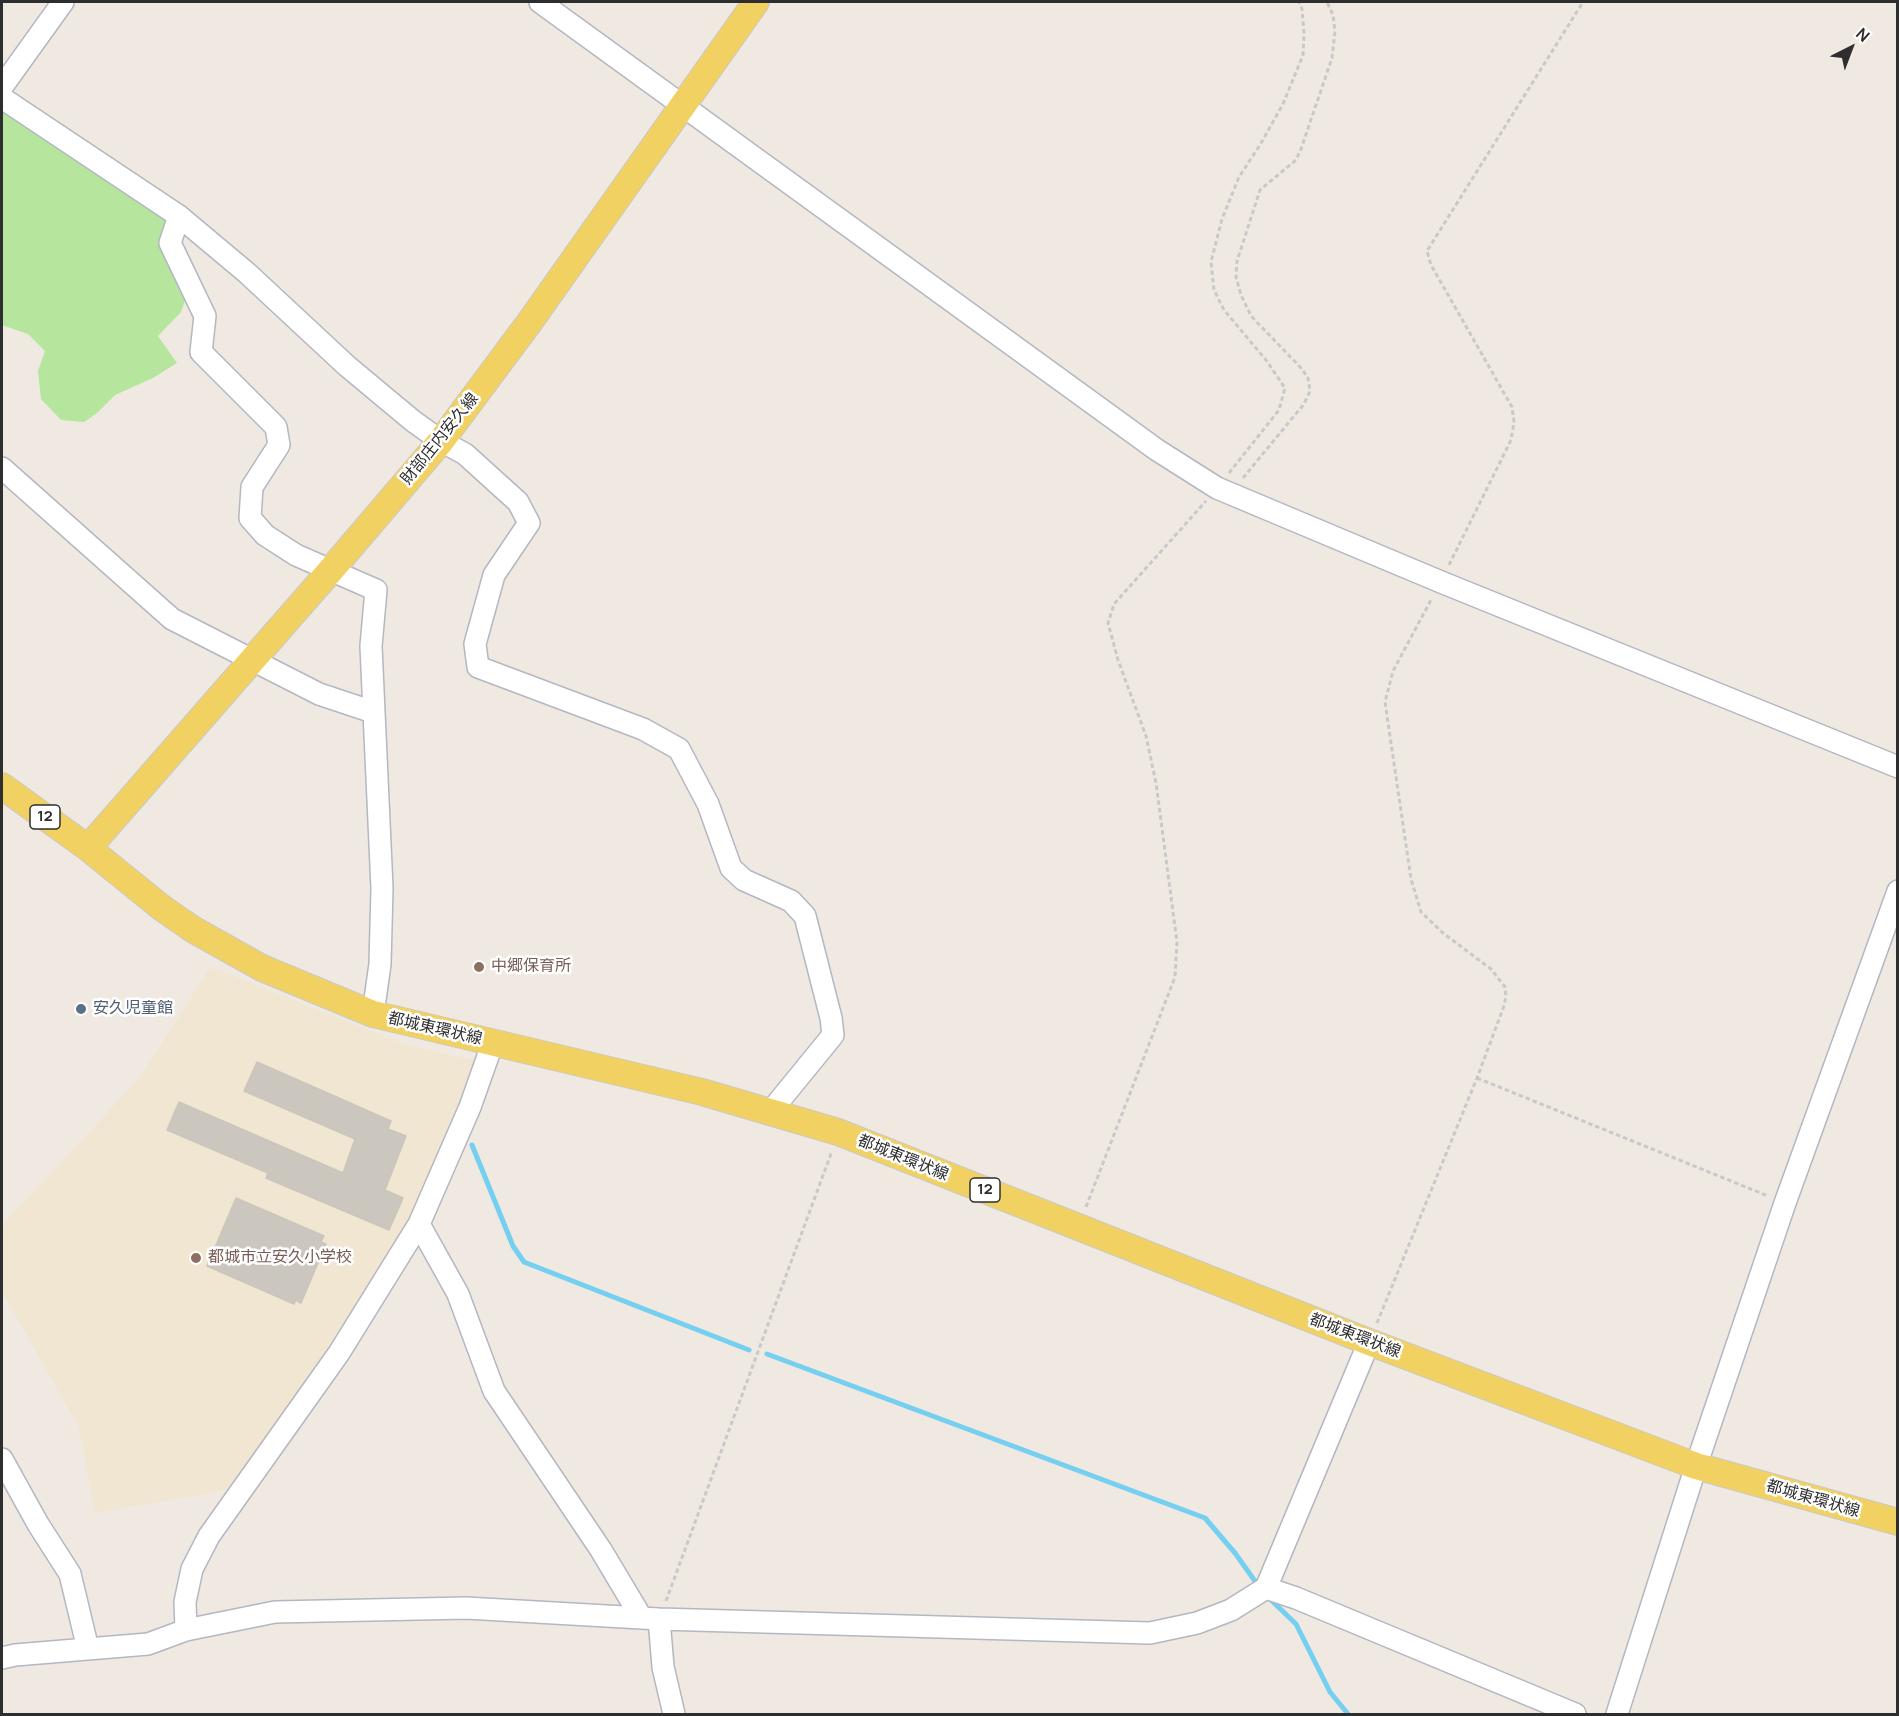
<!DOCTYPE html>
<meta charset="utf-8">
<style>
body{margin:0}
#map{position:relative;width:1899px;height:1716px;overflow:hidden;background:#efe9e1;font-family:Manrope,sans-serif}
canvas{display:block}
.frame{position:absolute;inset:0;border:3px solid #2e2e2e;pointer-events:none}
.north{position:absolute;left:1821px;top:18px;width:60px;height:60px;-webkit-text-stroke:4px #fff;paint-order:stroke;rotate:42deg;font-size:16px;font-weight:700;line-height:24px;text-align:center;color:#2e2e2e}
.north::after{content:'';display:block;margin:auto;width:21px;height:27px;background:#2e2e2e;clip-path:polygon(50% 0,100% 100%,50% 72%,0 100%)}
</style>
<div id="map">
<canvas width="1899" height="1716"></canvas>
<div class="frame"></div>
<div class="north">N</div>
</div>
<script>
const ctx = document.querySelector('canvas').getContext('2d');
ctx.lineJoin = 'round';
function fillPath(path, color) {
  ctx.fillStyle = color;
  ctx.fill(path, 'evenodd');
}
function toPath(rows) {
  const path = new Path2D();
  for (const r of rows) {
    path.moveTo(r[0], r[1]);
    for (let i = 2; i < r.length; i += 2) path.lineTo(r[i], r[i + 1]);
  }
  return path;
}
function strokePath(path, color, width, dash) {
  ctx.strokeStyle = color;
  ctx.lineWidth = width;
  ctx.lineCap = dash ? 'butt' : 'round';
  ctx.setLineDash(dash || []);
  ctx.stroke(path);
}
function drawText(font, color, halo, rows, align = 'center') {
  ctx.font = font + ' Manrope,"Noto Sans JP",sans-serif';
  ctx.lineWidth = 5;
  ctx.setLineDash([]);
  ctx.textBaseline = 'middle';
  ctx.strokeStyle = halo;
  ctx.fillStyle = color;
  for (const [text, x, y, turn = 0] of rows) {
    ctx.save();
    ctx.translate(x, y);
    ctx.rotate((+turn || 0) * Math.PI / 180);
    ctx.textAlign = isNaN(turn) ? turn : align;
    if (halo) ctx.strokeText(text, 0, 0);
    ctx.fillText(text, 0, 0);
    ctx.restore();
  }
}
fillPath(toPath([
 [213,968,406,1045,482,1062,415,1221,339,1340,234,1489,95,1513,79,1427,2,1292,2,1225,139,1079,208,971]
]), '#f0e6d1');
fillPath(toPath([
 [2,110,168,219,186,298,181,312,158,336,177,363,153,378,115,395,97,413,84,422,61,420,41,399,38,371,45,351,28,334,2,325]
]), '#b6e59e');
strokePath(toPath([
 [472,1145,513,1246,524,1262,749,1350],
 [767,1354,1205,1518,1235,1553,1257,1584],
 [1270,1599,1296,1624,1330,1692,1348,1714]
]), '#75cff0', 5);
const building = toPath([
 [257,1062,391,1121,388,1129,406,1136,385,1190,403,1198,389,1230,266,1178,268,1173,167,1130,179,1102,343,1173,355,1139,244,1091,257,1062],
 [236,1198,324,1236,321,1242,326,1244,301,1303,296,1300,294,1304,207,1266,236,1198]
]);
fillPath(building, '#cbc7bf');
strokePath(building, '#cbc5ba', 1.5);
const minor = toPath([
 [540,2,1157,450,1217,488,1441,582,1898,767],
 [2,87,63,2],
 [2,98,179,216,247,273,347,366,413,421,441,441,465,454,518,502,529,523,494,575,475,644,478,667,643,729,679,749,708,804,731,868,744,880,791,901,805,916,831,1018,833,1035,771,1111],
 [179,216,170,243,205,316,201,352,276,427,279,445,252,487,250,518,265,535,296,555,376,590,371,646,382,888,380,964,373,1014],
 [2,468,172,619,319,694,373,712],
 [419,1224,458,1294,494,1391,601,1550,641,1617],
 [2,1459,38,1524,70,1574,88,1649],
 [1266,1588,1296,1598,1575,1714],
 [659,1619,663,1667,674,1714],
 [186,1630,185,1602,192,1569,209,1536,339,1353,419,1224,470,1107,493,1042],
 [2,1658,15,1655,148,1644,186,1630,275,1612,466,1608,659,1619,1150,1633,1197,1623,1231,1610,1266,1588,1369,1342],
 [1617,1714,1696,1466,1785,1203,1898,891]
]);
const major = toPath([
 [2,786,88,848,162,908,194,930,262,968,373,1014,702,1092,838,1132,1369,1342,1696,1466,1898,1522],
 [88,848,331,570,441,441,529,323,756,2]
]);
strokePath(minor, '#b4b7c1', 24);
strokePath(major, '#c9c9c9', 28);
strokePath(toPath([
 [1229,473,1279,410,1285,388,1266,360,1224,310,1214,290,1211,262,1222,219,1239,177,1260,145,1283,104,1303,55,1304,33,1302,9,1299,2],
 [1243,478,1304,404,1310,391,1308,378,1302,369,1251,316,1241,295,1236,277,1237,261,1260,190,1296,160,1301,149,1332,58,1335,31,1333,15,1327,2],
 [1449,565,1511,440,1514,422,1512,407,1431,265,1427,251,1583,2],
 [1477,1078,1768,1196],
 [1086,1207,1175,977,1177,942,1156,783,1146,736,1118,660,1108,623,1114,604,1206,501],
 [1377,1323,1477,1078,1504,1006,1506,996,1505,987,1491,969,1443,933,1421,912,1411,879,1385,702,1393,671,1432,598],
 [666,1601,832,1151]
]), '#c9c9c9', 3, [4.5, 3]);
strokePath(minor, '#fff', 21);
strokePath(major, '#f2d163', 26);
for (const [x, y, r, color] of [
 [479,967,6,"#8d6e63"],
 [81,1009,6,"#5c6f8a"],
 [196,1258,6,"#8d6e63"]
]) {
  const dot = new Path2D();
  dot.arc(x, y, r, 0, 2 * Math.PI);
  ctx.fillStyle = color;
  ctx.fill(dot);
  strokePath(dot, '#fff', 2);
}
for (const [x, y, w] of [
 [45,817,30],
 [985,1190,30]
]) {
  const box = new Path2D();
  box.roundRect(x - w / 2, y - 12, w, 24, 4.5);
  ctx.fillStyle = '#fff';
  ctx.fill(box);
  strokePath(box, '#2e2e2e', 1.5);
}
drawText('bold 15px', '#2e2e2e', null, [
 ["12",45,817],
 ["12",985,1190]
]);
drawText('16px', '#2e2e2e', '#fff', [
 ["財部庄内安久線",440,439,-51],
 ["都城東環状線",435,1029,13],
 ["都城東環状線",903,1158,22],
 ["都城東環状線",1355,1336,21],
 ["都城東環状線",1813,1499,16]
]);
drawText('16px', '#785e54', '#fff', [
 ["中郷保育所",491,967],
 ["都城市立安久小学校",208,1258]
], 'left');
drawText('16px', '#4e5e75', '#fff', [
 ["安久児童館",93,1009]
], 'left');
</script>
